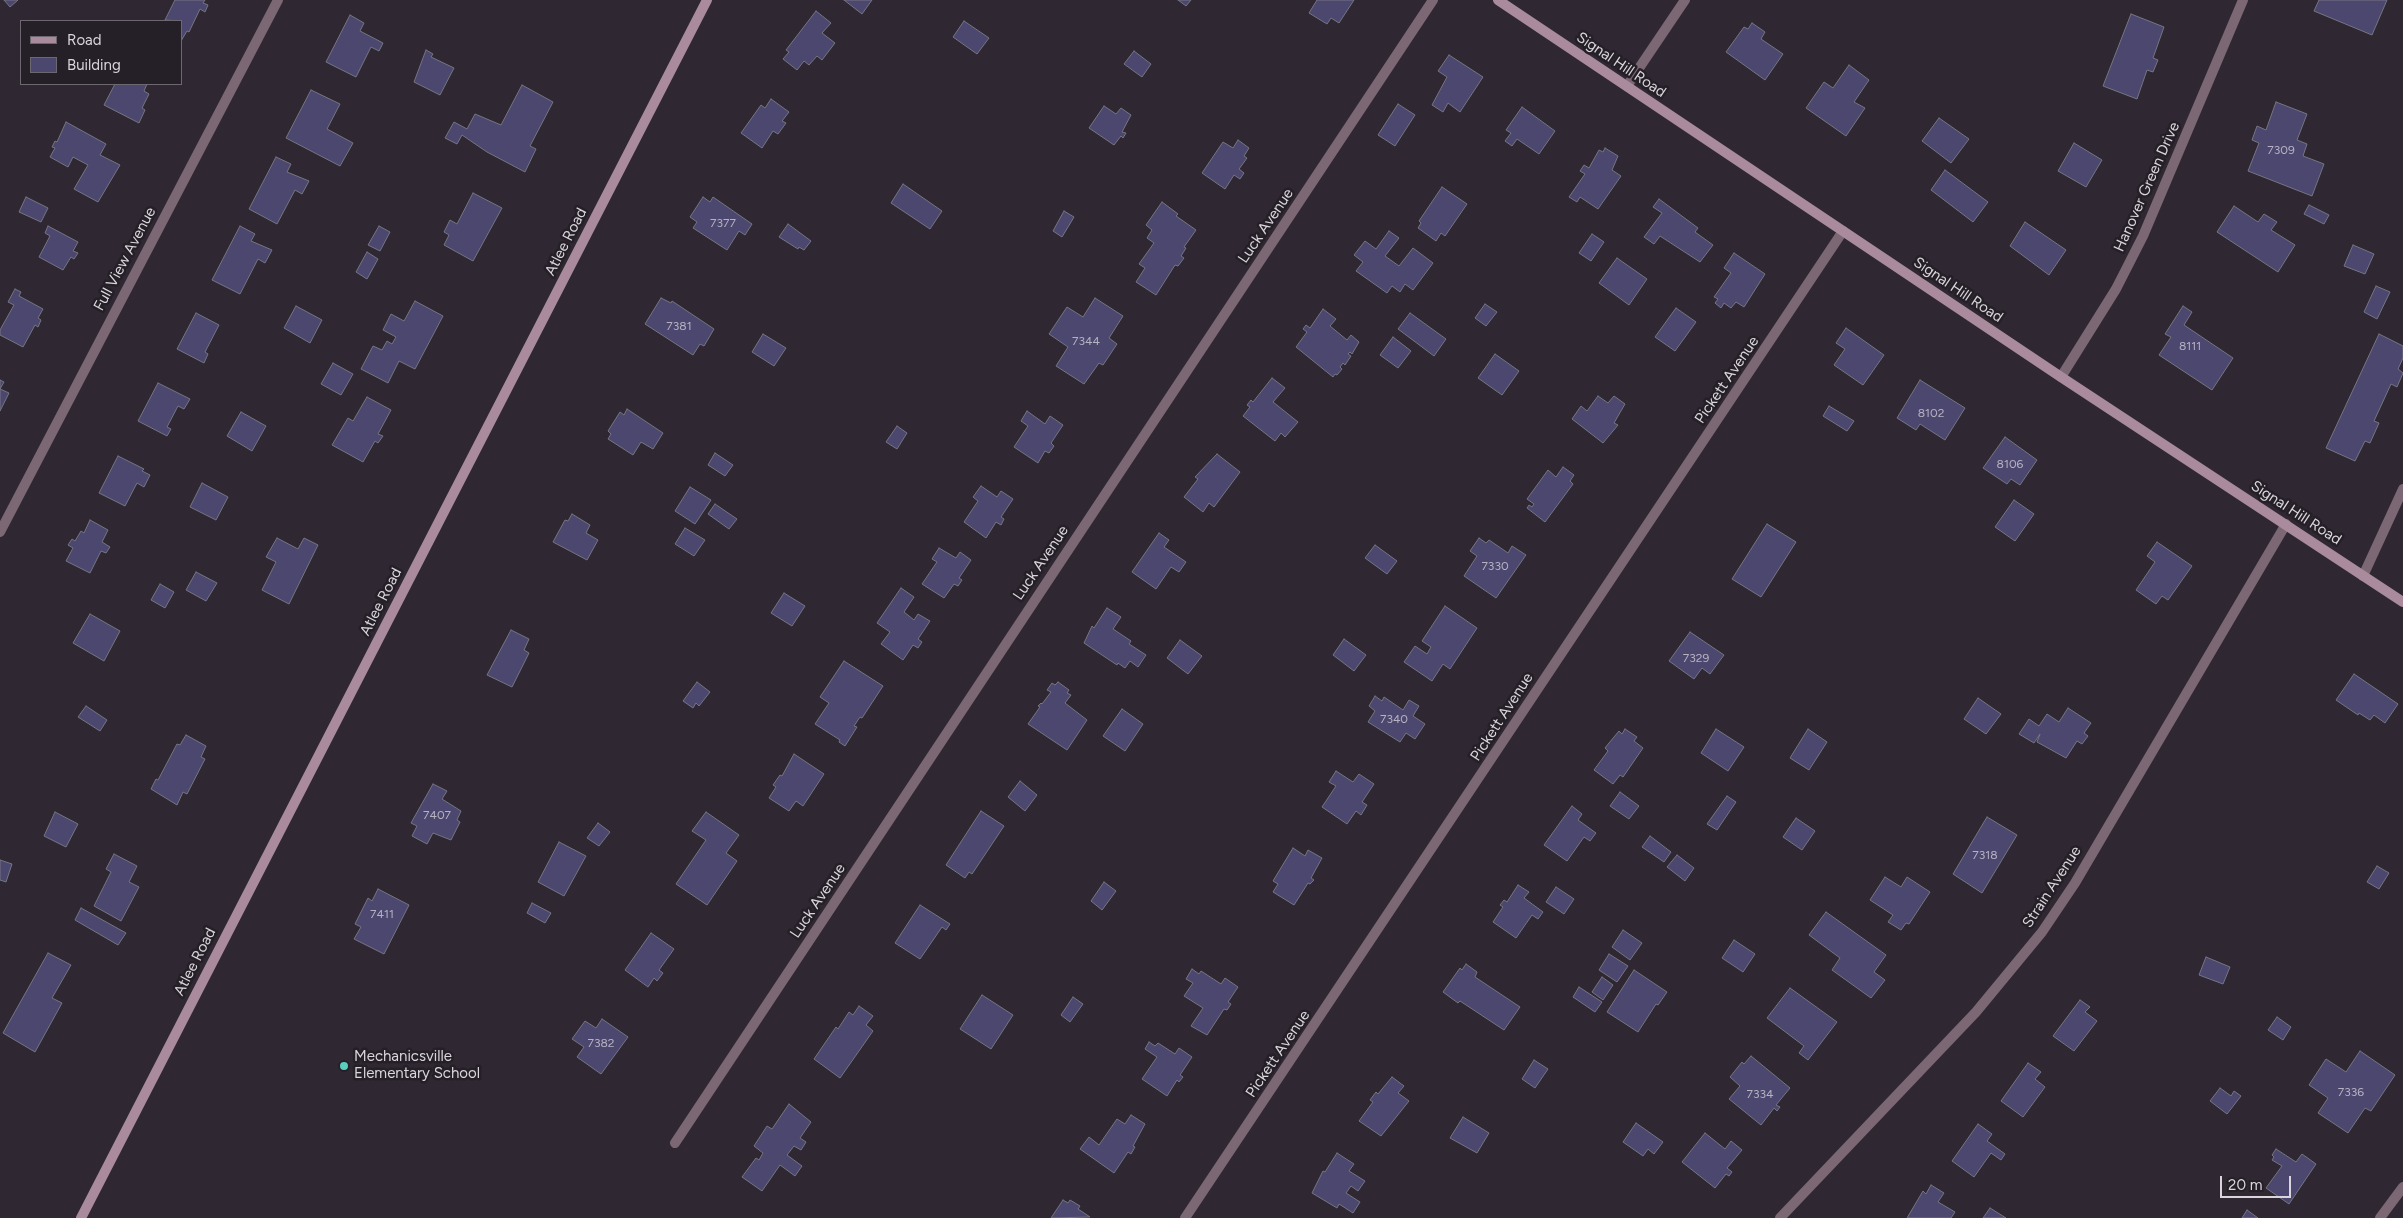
<!DOCTYPE html>
<style>
body{margin:0}
#map{position:relative;width:2403px;height:1218px;overflow:hidden;background:#2f2832;font-family:Figtree,sans-serif}
canvas{display:block}
.legend{position:absolute;left:20px;top:20px;width:162px;height:65px;box-sizing:border-box;background:#251f28;border:1px solid #6d6870;margin:0;padding:6px 9px;list-style:none;font-size:15px;color:#dad5dc}
.legend li{display:flex;align-items:center;gap:10px;height:25px}
.legend b{width:25px;border:1px solid #6d6870}
.scale{position:absolute;left:2220px;top:1176px;width:71px;height:22px;box-sizing:border-box;border:2px solid #dad5dc;border-top:0;padding-left:6px;font-size:15px;line-height:18px;white-space:nowrap;color:#dad5dc;-webkit-text-stroke:4px #251f28;paint-order:stroke}
</style>
<div id="map">
<canvas width="2403" height="1218"></canvas>
<ul class="legend">
<li><b style="height:6px;background:#aa8b9d"></b>Road</li>
<li><b style="height:14px;background:#4c476f"></b>Building</li>
</ul>
<div class="scale">20 m</div>
</div>
<script>
const ctx = document.querySelector('canvas').getContext('2d');
ctx.lineJoin = 'round';
function fillPath(path, color) {
  ctx.fillStyle = color;
  ctx.fill(path, 'evenodd');
}
function toPath(rows) {
  const path = new Path2D();
  for (const r of rows) {
    path.moveTo(r[0], r[1]);
    for (let i = 2; i < r.length; i += 2) path.lineTo(r[i], r[i + 1]);
  }
  return path;
}
function strokePath(path, color, width, dash) {
  ctx.strokeStyle = color;
  ctx.lineWidth = width;
  ctx.lineCap = dash ? 'butt' : 'round';
  ctx.setLineDash(dash || []);
  ctx.stroke(path);
}
function drawText(font, color, halo, rows, align = 'center') {
  ctx.font = font + ' Figtree,sans-serif';
  ctx.lineWidth = 5;
  ctx.setLineDash([]);
  ctx.textBaseline = 'middle';
  ctx.strokeStyle = halo;
  ctx.fillStyle = color;
  for (const [text, x, y, turn = 0] of rows) {
    ctx.save();
    ctx.translate(x, y);
    ctx.rotate((+turn || 0) * Math.PI / 180);
    ctx.textAlign = isNaN(turn) ? turn : align;
    if (halo) ctx.strokeText(text, 0, 0);
    ctx.fillText(text, 0, 0);
    ctx.restore();
  }
}
const building = toPath([
 [4,0,18,0,10,7,4,0],
 [175,0,205,0,203,3,208,5,205,12,200,9,189,32,187,31,181,41,181,21,165,20,175,0],
 [844,0,872,0,862,14,844,0],
 [1178,0,1191,0,1186,6,1178,0],
 [1317,0,1354,0,1339,23,1331,18,1327,24,1309,13,1317,0],
 [2319,0,2387,0,2372,35,2314,11,2319,0],
 [816,11,831,23,822,33,835,43,822,60,817,56,809,65,804,61,797,70,783,59,789,52,786,50,816,11],
 [2131,14,2164,27,2153,58,2158,60,2153,72,2147,70,2137,99,2103,86,2131,14],
 [350,15,364,23,360,31,383,43,379,51,371,47,356,77,326,62,350,15],
 [964,21,989,38,977,54,953,37,964,21],
 [1752,23,1765,32,1761,39,1783,54,1765,80,1726,52,1744,27,1748,29,1752,23],
 [426,50,433,54,431,57,454,68,440,95,414,82,426,50],
 [1134,51,1151,64,1142,77,1124,64,1134,51],
 [1449,55,1483,77,1460,112,1448,103,1443,112,1432,105,1447,77,1438,71,1449,55],
 [1849,65,1869,80,1854,102,1865,108,1846,136,1806,108,1824,82,1833,88,1849,65],
 [115,84,147,84,144,91,149,94,142,108,145,110,139,123,104,105,115,84],
 [522,85,553,102,530,146,536,149,525,172,487,152,462,135,457,144,445,138,454,122,467,129,475,114,501,125,522,85],
 [311,90,340,104,327,129,353,143,340,166,286,138,311,90],
 [771,99,789,112,782,121,786,123,778,134,773,131,762,148,741,133,761,105,765,108,771,99],
 [2276,102,2307,114,2297,140,2307,144,2303,156,2324,164,2312,196,2248,171,2259,143,2252,140,2257,126,2266,130,2276,102],
 [1398,104,1415,115,1395,146,1378,135,1398,104],
 [1104,106,1116,114,1121,108,1131,115,1122,132,1126,133,1123,138,1121,136,1114,145,1089,128,1104,106],
 [1522,107,1555,131,1539,154,1517,139,1512,146,1505,141,1511,133,1506,130,1522,107],
 [1939,118,1969,139,1951,163,1922,141,1939,118],
 [66,122,106,144,100,155,120,165,98,202,74,189,88,165,73,157,68,167,50,157,55,148,52,147,55,141,57,142,66,122],
 [1238,140,1249,148,1244,156,1247,158,1239,169,1244,173,1240,179,1234,175,1225,189,1202,173,1223,142,1233,148,1238,140],
 [2074,143,2102,160,2086,187,2058,171,2074,143],
 [1605,148,1618,156,1612,170,1621,176,1598,209,1580,197,1577,202,1569,197,1585,174,1580,171,1584,165,1589,168,1599,150,1603,152,1605,148],
 [276,157,291,164,287,172,309,181,302,194,295,190,277,224,249,209,276,157],
 [1945,170,1988,202,1973,222,1931,190,1945,170],
 [903,184,942,211,930,229,891,203,903,184],
 [1442,187,1467,204,1445,236,1441,233,1436,241,1418,228,1421,223,1419,221,1442,187],
 [473,193,502,208,473,261,444,245,449,235,444,232,450,220,457,224,473,193],
 [26,197,48,208,41,222,19,212,26,197],
 [703,197,710,202,713,197,752,224,745,235,739,231,727,250,693,228,697,222,690,217,703,197],
 [1659,199,1698,228,1695,232,1713,245,1700,262,1660,236,1654,244,1644,237,1662,213,1653,207,1659,199],
 [1162,202,1178,214,1176,216,1196,230,1184,247,1186,248,1181,256,1184,258,1178,266,1175,265,1156,295,1136,282,1145,268,1139,264,1154,243,1147,238,1152,230,1146,225,1162,202],
 [2309,205,2329,215,2324,224,2304,214,2309,205],
 [2234,206,2258,222,2264,214,2277,222,2271,230,2295,245,2278,272,2217,232,2234,206],
 [1064,211,1074,217,1062,237,1053,231,1064,211],
 [2025,222,2066,250,2049,275,2010,246,2025,222],
 [788,224,811,241,804,250,799,247,798,249,779,237,788,224],
 [48,226,78,242,73,251,78,253,74,259,71,257,63,270,39,257,50,236,45,233,48,226],
 [240,226,255,234,251,241,272,250,265,263,258,259,240,294,212,280,240,226],
 [379,226,390,232,380,251,368,245,379,226],
 [1389,231,1399,238,1385,256,1399,266,1413,248,1433,263,1413,290,1405,284,1400,292,1392,286,1387,293,1356,271,1363,262,1354,255,1365,241,1376,249,1389,231],
 [1592,234,1604,242,1591,261,1579,253,1592,234],
 [2353,245,2374,254,2365,274,2344,266,2353,245],
 [367,252,378,259,367,279,356,272,367,252],
 [1734,253,1765,274,1744,307,1736,302,1731,308,1724,303,1721,308,1715,303,1718,299,1714,297,1731,273,1724,268,1734,253],
 [1617,258,1647,279,1629,305,1599,283,1617,258],
 [2376,286,2390,292,2377,319,2364,312,2376,286],
 [15,289,21,292,19,296,43,309,38,318,41,320,38,327,35,325,23,347,0,335,0,330,14,305,8,302,15,289],
 [661,298,671,303,672,301,714,329,704,346,700,344,693,355,645,324,661,298],
 [1095,298,1123,316,1109,338,1117,344,1103,365,1099,363,1084,384,1056,366,1068,347,1049,334,1067,307,1083,317,1095,298],
 [415,301,443,316,415,369,399,361,388,383,361,369,373,346,382,350,387,341,392,344,396,337,383,330,391,314,404,321,415,301],
 [1485,304,1497,312,1486,326,1475,318,1485,304],
 [296,306,322,320,310,343,284,328,296,306],
 [2183,306,2192,312,2184,325,2233,358,2212,390,2159,355,2171,337,2165,334,2183,306],
 [1676,308,1696,322,1675,351,1655,337,1676,308],
 [1323,309,1336,319,1330,326,1347,340,1351,335,1359,342,1352,354,1350,352,1348,354,1351,356,1345,365,1343,363,1340,367,1342,369,1337,375,1335,374,1333,377,1296,347,1307,332,1303,329,1306,325,1310,328,1323,309],
 [196,313,219,325,205,352,208,354,204,363,177,349,196,313],
 [1410,313,1446,339,1434,356,1398,329,1410,313],
 [1846,328,1884,355,1863,385,1834,365,1845,349,1836,343,1846,328],
 [763,334,786,348,774,366,752,352,763,334],
 [2379,334,2403,346,2403,358,2398,369,2403,373,2397,387,2391,384,2374,421,2379,423,2370,443,2365,441,2355,461,2326,448,2379,334],
 [1393,337,1411,351,1398,368,1380,355,1393,337],
 [1495,354,1519,371,1502,395,1478,378,1495,354],
 [333,363,353,374,341,395,321,384,333,363],
 [1272,378,1285,388,1273,402,1298,422,1285,437,1281,433,1275,441,1243,416,1250,407,1247,405,1251,400,1253,402,1272,378],
 [0,380,4,382,0,389,9,393,0,411,0,380],
 [1920,380,1965,408,1945,440,1920,424,1916,430,1897,418,1920,380],
 [158,383,190,399,184,409,178,406,167,427,171,429,167,436,138,421,158,383],
 [1598,396,1608,403,1614,396,1625,404,1614,423,1618,425,1603,443,1572,419,1581,406,1587,411,1598,396],
 [367,397,391,410,378,434,383,436,378,443,375,441,363,462,332,445,348,418,353,421,367,397],
 [1829,406,1854,421,1847,431,1823,416,1829,406],
 [627,409,663,433,653,449,641,442,633,455,608,439,611,434,608,431,620,412,624,415,627,409],
 [1027,411,1045,424,1050,416,1063,425,1051,443,1054,446,1049,453,1045,451,1038,463,1014,447,1028,426,1021,421,1027,411],
 [241,412,266,426,252,451,227,436,241,412],
 [897,426,907,433,897,449,886,442,897,426],
 [2005,437,2037,460,2020,485,2011,479,2007,484,1983,468,2005,437],
 [715,453,733,465,725,476,708,465,715,453],
 [1217,454,1240,472,1214,507,1209,503,1203,512,1184,497,1198,479,1195,477,1217,454],
 [118,456,144,469,142,471,150,475,144,487,137,483,125,506,99,493,118,456],
 [1563,467,1574,475,1570,481,1573,484,1545,522,1527,508,1529,505,1532,507,1534,504,1527,499,1548,470,1556,477,1563,467],
 [202,483,228,497,216,520,190,507,202,483],
 [981,486,997,497,1001,491,1013,499,1001,517,1004,519,1001,525,996,522,986,538,964,522,978,501,973,497,981,486],
 [690,487,711,500,695,524,675,511,690,487],
 [2014,500,2034,514,2015,541,1995,527,2014,500],
 [715,504,737,519,729,529,708,514,715,504],
 [572,514,590,525,586,533,598,540,587,560,553,542,565,520,568,521,572,514],
 [90,520,108,530,102,542,110,547,106,553,101,551,90,573,66,561,73,548,68,545,72,539,75,541,81,531,84,533,90,520],
 [1767,524,1796,542,1761,597,1732,579,1767,524],
 [685,528,705,540,694,556,675,544,685,528],
 [1159,533,1169,540,1164,547,1186,562,1179,572,1171,567,1156,589,1132,572,1159,533],
 [277,538,298,549,304,538,318,545,289,604,262,590,276,562,266,557,277,538],
 [1479,538,1486,543,1489,540,1508,553,1512,546,1526,555,1496,598,1464,576,1477,556,1470,551,1479,538],
 [2157,542,2192,566,2168,600,2162,596,2156,604,2136,590,2155,562,2147,556,2157,542],
 [1375,545,1397,561,1387,574,1365,558,1375,545],
 [939,548,956,558,960,552,971,560,959,578,962,580,958,586,954,584,944,598,922,584,937,562,932,559,939,548],
 [196,572,217,583,206,601,186,590,196,572],
 [160,584,174,592,165,608,151,600,160,584],
 [901,588,914,597,904,612,914,620,918,614,930,621,918,639,922,642,918,648,913,645,903,660,881,644,890,632,877,623,901,588],
 [784,593,805,606,792,626,771,613,784,593],
 [1445,606,1477,628,1450,669,1443,664,1432,681,1404,662,1415,646,1427,654,1431,647,1422,641,1445,606],
 [1107,608,1121,617,1113,629,1131,641,1129,644,1146,655,1138,667,1130,661,1125,668,1118,663,1117,665,1084,643,1092,626,1094,628,1107,608],
 [90,614,120,631,104,661,73,643,90,614],
 [511,630,529,639,524,650,529,653,512,687,487,675,511,630],
 [1690,632,1724,655,1710,674,1702,668,1694,679,1669,661,1690,632],
 [1344,639,1366,655,1354,671,1333,655,1344,639],
 [1180,640,1202,656,1188,674,1167,658,1180,640],
 [844,661,883,686,862,718,860,717,854,726,857,727,845,746,839,742,840,740,815,724,829,703,820,697,844,661],
 [2354,674,2398,704,2385,723,2374,715,2370,720,2359,713,2358,715,2336,700,2354,674],
 [697,682,710,692,699,706,696,703,693,708,683,701,697,682],
 [1058,682,1069,690,1067,693,1071,695,1065,703,1087,720,1067,750,1028,724,1040,707,1038,706,1041,703,1042,704,1051,692,1047,690,1052,683,1055,685,1058,682],
 [1375,696,1382,701,1384,697,1403,710,1409,700,1419,706,1413,716,1425,724,1415,739,1406,733,1400,742,1368,722,1375,711,1369,706,1375,696],
 [1978,698,2001,714,1986,734,1964,719,1978,698],
 [86,706,107,720,100,731,78,717,86,706],
 [2068,708,2091,723,2084,733,2088,736,2082,744,2077,741,2066,758,2037,742,2040,734,2034,743,2019,734,2029,719,2039,726,2047,714,2059,722,2068,708],
 [1122,709,1143,724,1125,751,1103,736,1122,709],
 [1625,729,1637,737,1634,741,1643,748,1623,777,1620,775,1613,784,1594,770,1608,751,1605,748,1609,743,1619,731,1622,734,1625,729],
 [1716,729,1744,747,1728,771,1701,753,1716,729],
 [1808,729,1827,742,1809,770,1790,758,1808,729],
 [186,735,206,746,201,757,205,759,187,794,183,792,177,805,151,789,156,779,158,780,177,744,180,745,186,735],
 [794,754,824,774,803,806,796,801,789,811,769,798,776,787,773,785,780,775,782,776,794,754],
 [1336,771,1353,782,1359,774,1374,784,1362,802,1367,805,1361,815,1356,811,1347,824,1322,807,1336,786,1329,782,1336,771],
 [1020,781,1037,795,1025,811,1008,797,1020,781],
 [433,784,447,791,442,799,461,811,457,820,460,822,451,840,433,833,427,844,412,836,417,826,411,823,433,784],
 [1620,792,1639,806,1629,819,1610,806,1620,792],
 [1727,796,1736,802,1717,830,1707,824,1727,796],
 [1572,806,1582,814,1578,820,1596,833,1590,841,1584,837,1567,861,1544,845,1572,806],
 [981,811,1004,826,972,874,969,872,965,878,946,865,981,811],
 [55,812,78,824,66,847,44,836,55,812],
 [706,812,739,835,726,853,737,861,707,905,676,884,706,840,692,831,706,812],
 [1987,817,2017,835,1982,893,1953,874,1987,817],
 [1796,818,1815,831,1802,850,1783,837,1796,818],
 [598,823,610,832,599,846,587,838,598,823],
 [1650,836,1671,852,1664,862,1642,847,1650,836],
 [559,842,586,856,564,896,538,882,559,842],
 [1293,848,1305,856,1308,850,1322,858,1311,878,1314,880,1310,884,1308,883,1294,905,1273,892,1278,884,1273,881,1293,848],
 [114,854,137,866,129,882,139,887,121,921,94,906,111,872,106,869,114,854],
 [1677,855,1694,868,1685,881,1667,867,1677,855],
 [0,860,12,864,6,882,0,880,0,860],
 [2377,866,2389,873,2379,889,2367,882,2377,866],
 [1885,877,1901,887,1907,877,1930,892,1909,924,1906,923,1901,930,1888,922,1893,915,1870,900,1885,877],
 [1104,882,1116,891,1102,910,1091,901,1104,882],
 [1518,885,1529,892,1524,898,1543,912,1538,919,1532,915,1516,938,1493,922,1503,907,1500,905,1504,900,1507,902,1518,885],
 [1556,887,1574,899,1564,914,1546,902,1556,887],
 [378,889,409,905,384,954,354,939,361,927,355,924,368,898,372,901,378,889],
 [532,903,551,913,545,923,527,913,532,903],
 [920,905,950,924,946,930,942,927,920,959,895,943,920,905],
 [81,908,126,933,118,945,75,920,81,908],
 [1826,912,1886,955,1874,972,1885,980,1871,998,1832,970,1840,958,1809,935,1826,912],
 [1623,930,1642,943,1630,960,1612,947,1623,930],
 [651,933,674,949,659,970,663,973,657,981,654,978,648,987,625,970,651,933],
 [1734,940,1755,954,1743,972,1722,958,1734,940],
 [48,953,71,965,52,998,62,1003,35,1052,3,1033,48,953],
 [1609,954,1628,966,1617,982,1599,970,1609,954],
 [2206,957,2230,967,2223,984,2199,975,2206,957],
 [1466,964,1477,972,1475,977,1520,1007,1504,1030,1460,1001,1458,1003,1443,992,1460,968,1462,970,1466,964],
 [1192,969,1199,974,1201,971,1221,984,1225,978,1238,987,1228,1002,1231,1004,1227,1010,1224,1009,1207,1035,1191,1026,1203,1008,1184,996,1193,983,1186,979,1192,969],
 [1634,970,1667,992,1658,1005,1656,1004,1638,1032,1607,1012,1634,970],
 [1602,977,1613,985,1603,1000,1592,992,1602,977],
 [1579,987,1602,1002,1595,1012,1573,997,1579,987],
 [1790,988,1837,1022,1808,1060,1799,1053,1804,1046,1767,1018,1790,988],
 [982,995,1013,1015,991,1049,960,1029,982,995],
 [1073,997,1083,1004,1070,1022,1061,1015,1073,997],
 [2080,1000,2090,1007,2085,1012,2097,1021,2074,1051,2053,1036,2080,1000],
 [859,1006,873,1016,866,1025,873,1031,840,1078,814,1059,836,1027,838,1029,849,1012,853,1015,859,1006],
 [2277,1017,2291,1027,2283,1040,2268,1030,2277,1017],
 [602,1019,628,1037,601,1074,577,1057,584,1047,572,1039,585,1021,596,1028,602,1019],
 [1149,1042,1155,1046,1158,1043,1175,1054,1179,1048,1192,1057,1180,1075,1183,1077,1179,1082,1177,1080,1167,1096,1142,1079,1157,1057,1145,1049,1149,1042],
 [2360,1051,2395,1075,2371,1111,2365,1108,2348,1133,2318,1113,2328,1098,2309,1085,2326,1059,2346,1072,2360,1051],
 [1751,1056,1790,1088,1776,1105,1780,1107,1777,1111,1774,1108,1761,1125,1729,1099,1740,1086,1730,1077,1742,1062,1744,1064,1751,1056],
 [1534,1060,1548,1069,1535,1088,1522,1079,1534,1060],
 [2028,1063,2041,1072,2035,1079,2045,1087,2023,1117,2001,1101,2028,1063],
 [1392,1077,1404,1086,1398,1093,1409,1101,1381,1136,1359,1121,1373,1102,1370,1100,1376,1092,1378,1094,1392,1077],
 [2220,1088,2231,1096,2234,1091,2241,1096,2227,1114,2210,1101,2220,1088],
 [789,1104,811,1122,800,1138,806,1142,801,1150,794,1146,787,1155,802,1166,795,1176,780,1165,762,1191,742,1177,756,1158,759,1160,763,1153,754,1146,767,1126,772,1129,789,1104],
 [1131,1115,1145,1124,1133,1146,1135,1147,1131,1154,1128,1152,1114,1173,1080,1149,1089,1137,1099,1145,1117,1119,1125,1124,1131,1115],
 [1463,1117,1489,1133,1477,1153,1450,1138,1463,1117],
 [1636,1123,1663,1142,1654,1154,1648,1149,1643,1156,1623,1142,1636,1123],
 [1978,1124,1992,1134,1987,1141,2005,1154,2001,1160,1991,1153,1974,1177,1952,1161,1978,1124],
 [1705,1133,1725,1149,1731,1141,1742,1150,1727,1168,1732,1172,1729,1176,1726,1174,1715,1188,1682,1162,1705,1133],
 [2276,1149,2296,1162,2302,1154,2316,1164,2289,1204,2266,1188,2282,1166,2272,1160,2274,1157,2272,1155,2276,1149],
 [1337,1153,1354,1164,1349,1171,1365,1181,1358,1191,1351,1186,1346,1193,1360,1202,1353,1213,1339,1204,1337,1208,1312,1193,1323,1171,1325,1172,1337,1153],
 [1931,1185,1944,1193,1938,1202,1955,1212,1951,1218,1907,1218,1923,1191,1926,1194,1931,1185],
 [1063,1200,1068,1203,1070,1200,1080,1206,1078,1209,1090,1217,1051,1218,1063,1200],
 [1990,1208,2006,1218,1983,1218,1990,1208],
 [2247,1210,2258,1218,2242,1218,2247,1210]
]);
fillPath(building, '#4c476f');
strokePath(building, '#767582', 1);
strokePath(toPath([
 [1627,86,1685,0],
 [2061,377,2116,289,2143,236,2243,0],
 [0,532,278,0],
 [2363,576,2403,489],
 [675,1143,1433,0],
 [1185,1218,1843,231],
 [1780,1218,1976,1012,2042,932,2075,883,2286,524],
 [2380,1218,2403,1187]
]), '#7c6874', 10);
strokePath(toPath([
 [1498,0,2061,377,2403,602],
 [81,1218,707,0]
]), '#aa8b9d', 10);
for (const [x, y, r, color] of [
 [344,1066,5,"#5acebd"]
]) {
  const dot = new Path2D();
  dot.arc(x, y, r, 0, 2 * Math.PI);
  ctx.fillStyle = color;
  ctx.fill(dot);
  strokePath(dot, '#251f28', 2);
}
drawText('12px', '#b6b2c1', null, [
 ["7309",2281,150],
 ["7377",723,223],
 ["7381",679,326],
 ["7344",1086,341],
 ["8111",2190,346],
 ["8102",1931,413],
 ["8106",2010,464],
 ["7330",1495,566],
 ["7329",1696,658],
 ["7340",1394,719],
 ["7407",437,815],
 ["7318",1985,855],
 ["7411",382,914],
 ["7382",601,1043],
 ["7336",2351,1092],
 ["7334",1760,1094]
]);
drawText('15px', '#dad5dc', '#251f28', [
 ["Signal Hill Road",1621,65,34],
 ["Hanover Green Drive",2147,187,-66],
 ["Luck Avenue",1266,226,-56],
 ["Atlee Road",566,242,-63],
 ["Full View Avenue",125,259,-62],
 ["Signal Hill Road",1958,290,34],
 ["Pickett Avenue",1727,380,-56],
 ["Signal Hill Road",2296,513,33],
 ["Luck Avenue",1041,563,-56],
 ["Atlee Road",381,602,-63],
 ["Pickett Avenue",1502,717,-57],
 ["Strain Avenue",2052,887,-57],
 ["Luck Avenue",818,901,-56],
 ["Atlee Road",195,962,-63],
 ["Pickett Avenue",1278,1054,-56]
]);
drawText('15px', '#dad5dc', '#251f28', [
 ["Mechanicsville",354,1057],
 ["Elementary School",354,1074]
], 'left');
</script>
